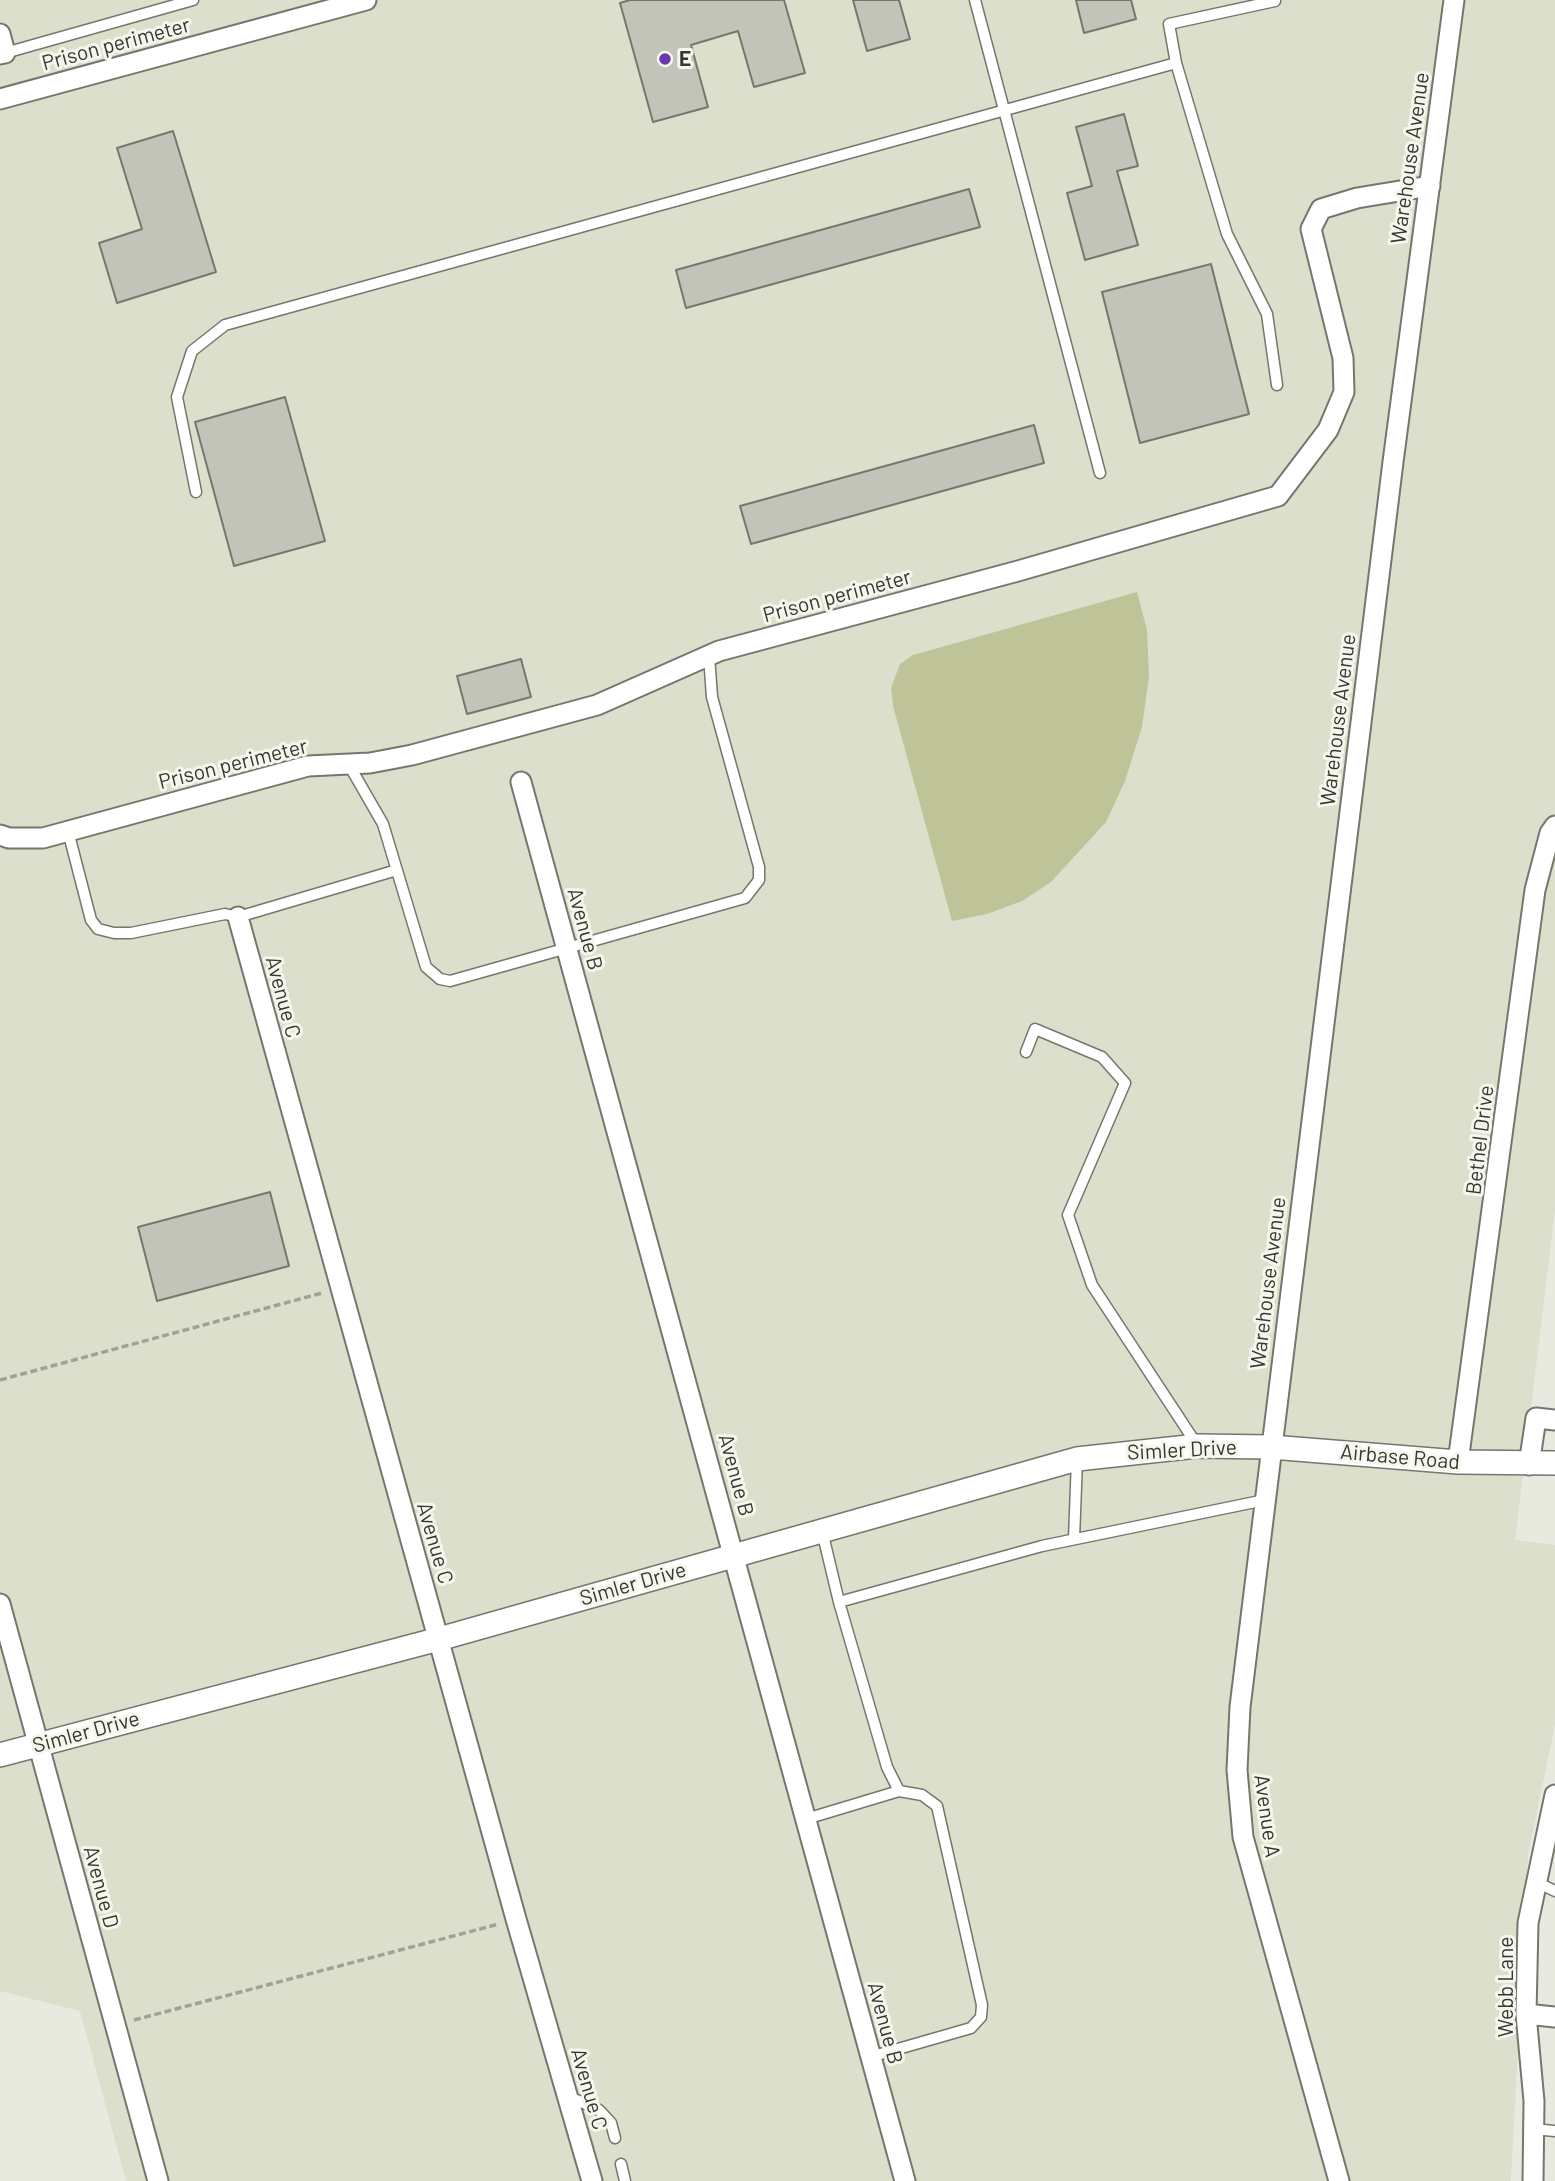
<!DOCTYPE html>
<style>
body{margin:0}
canvas{display:block;background:#e8eadf}
</style>
<canvas width="1555" height="2181"></canvas>
<script>
const ctx = document.querySelector('canvas').getContext('2d');
ctx.lineJoin = 'round';
function fillPath(path, color) {
  ctx.fillStyle = color;
  ctx.fill(path, 'evenodd');
}
function toPath(rows) {
  const path = new Path2D();
  for (const r of rows) {
    path.moveTo(r[0], r[1]);
    for (let i = 2; i < r.length; i += 2) path.lineTo(r[i], r[i + 1]);
  }
  return path;
}
function strokePath(path, color, width, dash) {
  ctx.strokeStyle = color;
  ctx.lineWidth = width;
  ctx.lineCap = dash ? 'butt' : 'round';
  ctx.setLineDash(dash || []);
  ctx.stroke(path);
}
function drawText(font, color, halo, rows, align = 'center') {
  ctx.font = font + ' Barlow,sans-serif';
  ctx.lineWidth = 6;
  ctx.setLineDash([]);
  ctx.textBaseline = 'middle';
  ctx.strokeStyle = halo;
  ctx.fillStyle = color;
  for (const [text, x, y, turn = 0] of rows) {
    ctx.save();
    ctx.translate(x, y);
    ctx.rotate((+turn || 0) * Math.PI / 180);
    ctx.textAlign = isNaN(turn) ? turn : align;
    if (halo) ctx.strokeText(text, 0, 0);
    ctx.fillText(text, 0, 0);
    ctx.restore();
  }
}
fillPath(toPath([
 [0,0,1555,0,1555,1210,1515,1540,1555,1545,1555,1725,1528,1855,1511,2181,126,2181,80,2011,0,1991]
]), '#dddfcd');
fillPath(toPath([
 [1137,592,1147,630,1149,676,1142,727,1125,781,1106,822,1051,882,1022,901,987,914,952,921,893,706,891,688,900,664,913,655]
]), '#bfc498');
const building = toPath([
 [630,0,784,0,805,73,754,87,738,31,691,45,708,107,653,122,620,3,630,0],
 [853,0,899,0,910,39,867,51,853,0],
 [1076,0,1131,0,1136,19,1084,33,1076,0],
 [1124,114,1138,166,1117,171,1138,245,1085,260,1067,193,1092,186,1076,127,1124,114],
 [173,131,216,272,117,303,99,243,142,229,117,148,173,131],
 [969,189,980,227,686,308,676,270,969,189],
 [1211,264,1249,414,1140,443,1102,292,1211,264],
 [285,397,325,541,234,566,195,422,285,397],
 [1034,425,1044,463,751,544,740,506,1034,425],
 [521,659,531,697,467,714,457,676,521,659],
 [270,1192,289,1266,157,1301,138,1227,270,1192]
]);
fillPath(building, '#c2c4b9');
strokePath(building, '#76776d', 2);
const service = toPath([
 [975,0,1100,473],
 [5,53,193,0],
 [1176,63,1169,24,1275,1],
 [196,492,177,397,192,351,225,325,1176,63,1227,234,1267,314,1277,385],
 [349,765,383,824,426,967,440,979,450,981,745,898,759,880,759,867,712,697,709,656],
 [68,831,91,920,98,929,114,933,131,933,225,914,238,917,397,870],
 [1026,1052,1035,1029,1102,1057,1125,1083,1068,1215,1092,1285,1197,1445],
 [822,1531,839,1602],
 [1074,1539,1077,1459],
 [806,1819,899,1791],
 [1536,1882,1555,1891],
 [870,2057,971,2028,981,2017,982,2005,937,1806,922,1795,899,1791,887,1767,839,1602,1042,1546,1265,1500],
 [570,2097,599,2110,611,2123,615,2138],
 [1533,2129,1555,2131],
 [621,2164,625,2181]
]);
const minor = toPath([
 [0,34,5,53,0,54],
 [0,99,366,0],
 [521,782,905,2181],
 [0,835,9,838,43,838,308,766,370,763,412,755,597,705,719,651,1018,571,1278,496,1328,430,1344,392,1343,358,1311,229,1321,209,1357,198,1430,186],
 [238,917,516,1919,592,2181],
 [1458,1462,1535,890,1550,833,1555,826],
 [1529,1465,1536,1418,1555,1420],
 [0,1604,158,2181],
 [1526,2014,1555,2017],
 [1339,2181,1243,1837,1237,1770,1240,1707,1393,462,1454,0],
 [1533,2181,1534,2101,1526,2014,1528,1923,1555,1795]
]);
const tertiary = toPath([
 [0,1755,439,1639,1077,1459,1197,1446,1271,1447,1458,1462,1555,1463]
]);
strokePath(service, '#75766d', 13);
strokePath(minor, '#75766d', 23);
strokePath(tertiary, '#75766d', 26);
strokePath(toPath([
 [0,1380,322,1293],
 [134,2020,499,1924]
]), '#a0a299', 3.5, [7, 3.5]);
strokePath(service, '#fff', 10);
strokePath(minor, '#fff', 19);
strokePath(tertiary, '#fff', 23);
for (const [x, y, r, color] of [
 [665,59,7,"#6c38af"]
]) {
  const dot = new Path2D();
  dot.arc(x, y, r, 0, 2 * Math.PI);
  ctx.fillStyle = color;
  ctx.fill(dot);
  strokePath(dot, '#f6f7ec', 2.5);
}
drawText('21px', '#363632', '#f6f7ec', [
 ["Prison perimeter",116,44,-15],
 ["Warehouse Avenue",1410,158,-82],
 ["Prison perimeter",837,596,-15],
 ["Warehouse Avenue",1338,720,-83],
 ["Prison perimeter",233,764,-14],
 ["Avenue B",585,929,75],
 ["Avenue C",283,997,75],
 ["Bethel Drive",1480,1140,-83],
 ["Warehouse Avenue",1268,1283,-83],
 ["Simler Drive",1182,1450,-3],
 ["Airbase Road",1400,1457,5],
 ["Avenue B",736,1475,75],
 ["Avenue C",435,1543,74],
 ["Simler Drive",633,1584,-16],
 ["Simler Drive",86,1732,-15],
 ["Avenue A",1267,1816,82],
 ["Avenue D",101,1887,75],
 ["Webb Lane",1506,1987,-90],
 ["Avenue B",885,2023,75],
 ["Avenue C",589,2089,74]
]);
drawText('bold 21px', '#363632', '#f6f7ec', [
 ["E",679,59]
], 'left');
</script>
